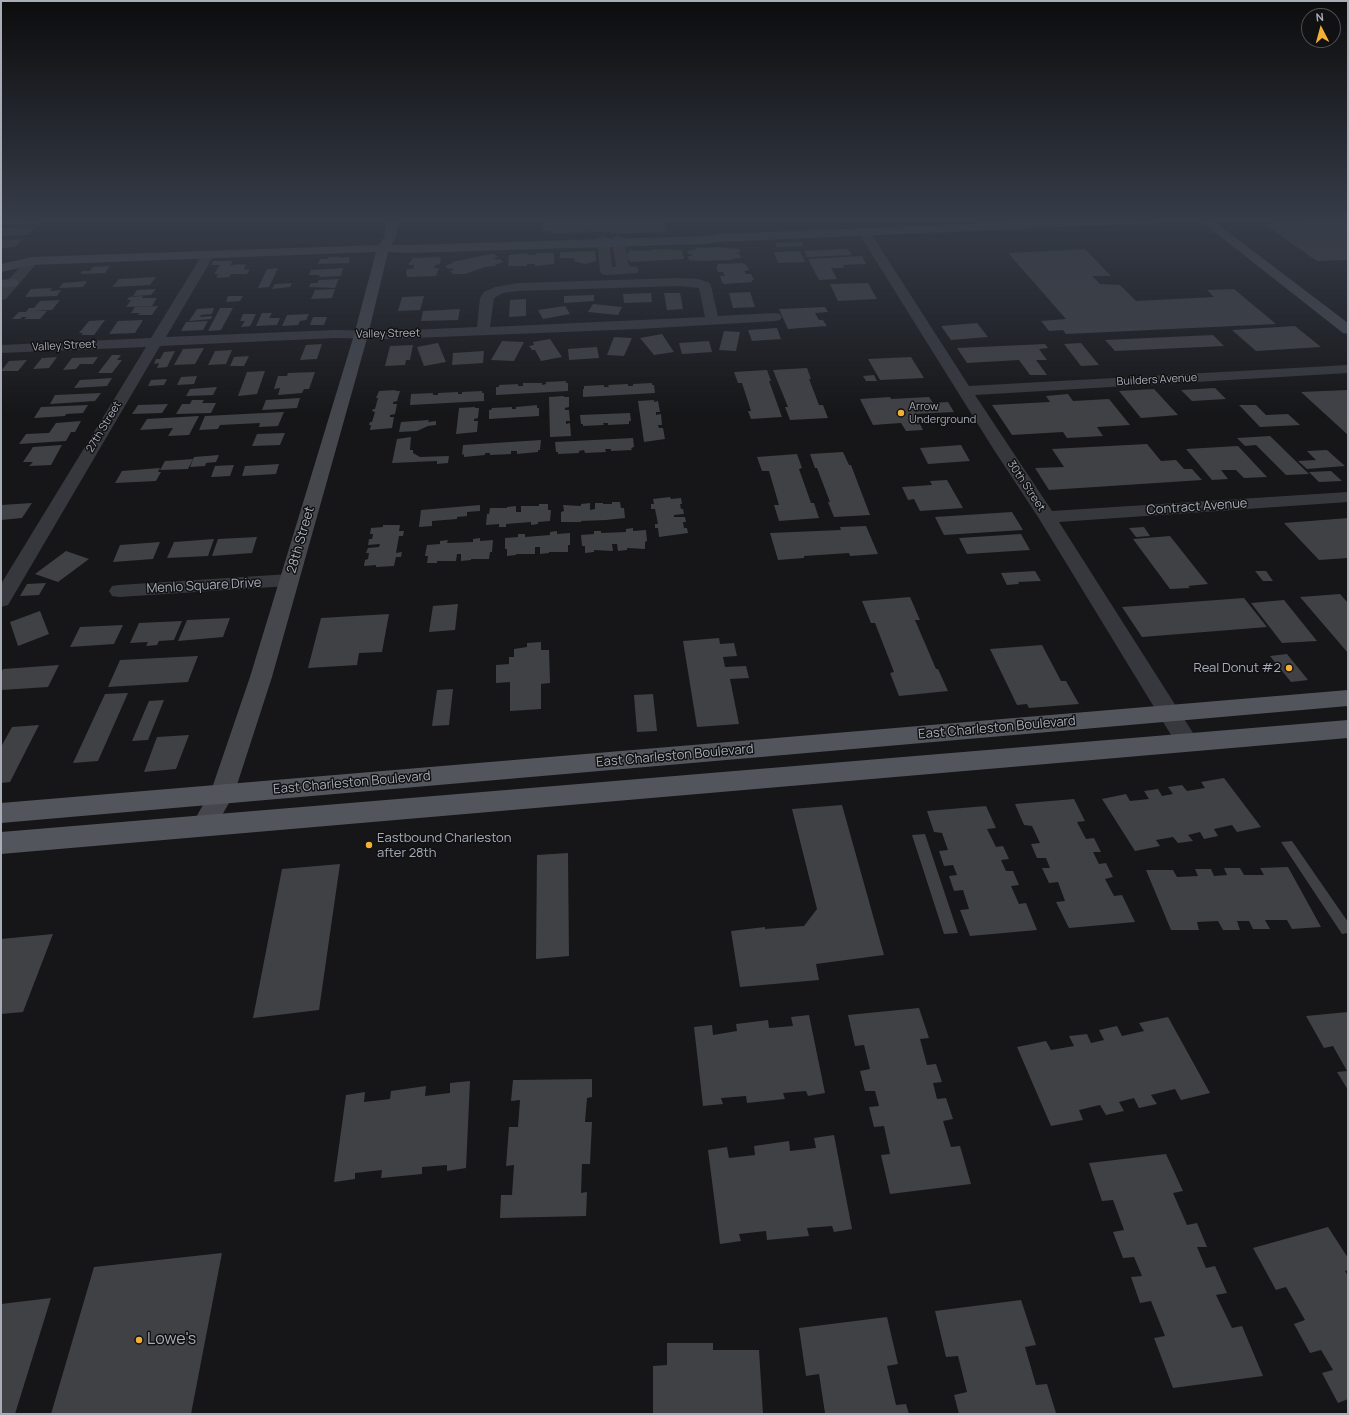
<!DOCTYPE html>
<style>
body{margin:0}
#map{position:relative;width:1349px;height:1415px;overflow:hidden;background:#161618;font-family:Manrope,sans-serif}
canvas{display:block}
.frame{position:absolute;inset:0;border:2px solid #a8adb8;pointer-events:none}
.north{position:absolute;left:1301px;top:8px;width:40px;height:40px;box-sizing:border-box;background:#111113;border:1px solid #4d4f55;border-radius:50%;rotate:354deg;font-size:11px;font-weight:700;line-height:16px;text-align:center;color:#a8adb8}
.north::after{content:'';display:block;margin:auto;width:14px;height:18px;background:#f2b134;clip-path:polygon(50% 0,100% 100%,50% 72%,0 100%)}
</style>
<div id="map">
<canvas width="1349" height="1415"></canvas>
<div class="frame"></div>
<div class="north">N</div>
</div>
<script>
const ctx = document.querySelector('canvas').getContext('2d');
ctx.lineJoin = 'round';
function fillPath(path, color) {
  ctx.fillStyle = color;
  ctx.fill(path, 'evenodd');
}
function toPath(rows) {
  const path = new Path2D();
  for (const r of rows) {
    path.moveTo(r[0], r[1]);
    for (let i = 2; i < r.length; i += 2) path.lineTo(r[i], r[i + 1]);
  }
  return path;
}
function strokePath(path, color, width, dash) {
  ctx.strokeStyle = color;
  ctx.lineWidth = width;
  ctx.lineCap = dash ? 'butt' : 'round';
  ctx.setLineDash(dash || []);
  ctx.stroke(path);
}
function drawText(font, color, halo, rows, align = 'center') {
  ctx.font = font + ' Manrope,sans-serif';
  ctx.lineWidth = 3;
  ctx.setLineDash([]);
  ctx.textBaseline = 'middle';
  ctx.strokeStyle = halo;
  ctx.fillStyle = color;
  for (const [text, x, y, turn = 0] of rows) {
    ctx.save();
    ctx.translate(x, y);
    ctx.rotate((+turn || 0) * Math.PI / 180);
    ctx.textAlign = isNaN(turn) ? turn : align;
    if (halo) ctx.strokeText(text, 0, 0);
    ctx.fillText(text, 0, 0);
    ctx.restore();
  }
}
fillPath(toPath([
 [1,219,46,219,42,223,1,225],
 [544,219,587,219,587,221,629,220,629,222,665,222,666,232,611,234,611,232,596,232,596,231,552,234,551,231,542,231],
 [1348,220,1348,260,1317,261,1264,224],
 [35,227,28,235,1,236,1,228],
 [23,239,15,247,1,248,1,240],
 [801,242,803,246,777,247,775,243],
 [718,247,739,249,740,252,736,253,737,254,740,254,741,258,732,259,732,260,699,261,689,260,688,256,692,256,691,254,688,254,687,251,696,249,696,248],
 [662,249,663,250,665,249,682,250,684,259,630,262,630,260,628,260,627,253,629,253,629,250,651,251,650,250],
 [848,249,852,255,807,257,804,251],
 [1085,249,1111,276,1092,276,1100,284,1120,285,1136,301,1214,297,1207,290,1234,289,1276,324,1066,334,1063,330,1049,331,1041,321,1066,319,1008,253],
 [595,251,596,261,585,264,574,261,574,258,560,258,560,252],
 [800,251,805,262,778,263,774,252],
 [528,253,527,255,536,255,536,253,554,253,554,264,535,266,535,264,527,264,527,266,508,266,509,255],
 [490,254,494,254,498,257,494,258,496,260,500,259,503,262,495,265,496,266,485,267,465,274,453,274,450,271,454,270,451,268,448,269,445,266,453,263,452,262],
 [862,256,866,264,843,265,844,268,831,268,837,279,819,280,808,259],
 [328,257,340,257,340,258,350,257,349,263,318,264,320,259,328,259],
 [440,257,439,259,441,259,440,264,435,265,434,268,439,268,436,276,407,277,407,275,406,275,407,269,413,269,414,265,408,265,413,258],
 [213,261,233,261,230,265,246,264,244,270,250,269,247,274,231,274,229,277,216,278,218,274,214,274,220,265,211,265],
 [743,263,746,265,749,270,744,271,746,274,751,274,754,280,752,280,752,282,724,284,722,282,720,276,725,276,723,272,718,272,716,267,718,267,717,264],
 [110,266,105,273,80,274,82,271,90,271,93,267],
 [278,268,269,287,258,288,267,269],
 [343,268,341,276,319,277,320,275,309,275,311,270],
 [156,277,150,285,112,287,119,279],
 [339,279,335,288,309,287,311,283,317,283,319,280],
 [87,281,83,287,59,288,63,283],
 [292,283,290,287,272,289,275,284],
 [868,283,877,299,838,301,830,284],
 [52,288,50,291,61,290,57,296,25,297,31,289],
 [156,289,151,295,133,296,137,290],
 [335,289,332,298,311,299,315,290],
 [750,292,755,307,733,308,729,293],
 [651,293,652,302,624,303,623,294],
 [664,293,680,293,683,309,667,310],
 [594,295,594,301,564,303,564,296],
 [143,296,142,298,157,298,152,306,126,307,131,300,127,300,129,297],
 [228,296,243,296,240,301,226,302],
 [424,296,420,310,398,311,402,297],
 [526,299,526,316,509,317,510,300],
 [60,300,52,310,32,311,47,311,40,319,24,319,27,317,22,317,20,319,12,319,19,312,26,312,29,308,34,308,40,301],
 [593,304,622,307,618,315,588,312],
 [158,306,152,315,138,315,140,313,131,313,135,307],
 [565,306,570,314,543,319,538,310],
 [825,307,828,312,815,313,819,320,823,320,827,326,788,329,779,309],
 [214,308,212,314,201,315,200,317,212,316,211,319,189,321,197,309],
 [220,308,233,308,221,330,208,331],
 [460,309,458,320,421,321,423,311],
 [262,313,272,313,269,318,280,318,277,325,256,326],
 [243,314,256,314,250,326,241,327,245,321,240,321],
 [309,314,306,320,300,321,298,325,282,326,287,315],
 [313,317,327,317,324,325,310,325],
 [105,320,94,335,81,335,83,333,79,333,89,321],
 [143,320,135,333,109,334,118,321],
 [208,321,203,330,181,331,186,322],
 [977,323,988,337,951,340,941,326],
 [1295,326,1321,347,1256,351,1232,330],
 [777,328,781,339,752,341,748,330],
 [724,331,740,332,736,351,719,350],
 [662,334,674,352,654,355,640,338],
 [1213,335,1224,346,1115,351,1105,340],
 [614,337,632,338,624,356,607,355],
 [550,339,562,357,541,361,535,350,532,350,529,346,534,345,533,342],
 [502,341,524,342,514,361,491,360],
 [709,341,712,352,682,354,679,343],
 [438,343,446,362,424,366,417,347],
 [1081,343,1099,365,1081,366,1064,344],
 [322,344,317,359,300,360,306,345],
 [1045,344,1048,348,1039,349,1047,360,1036,360,1047,375,1030,375,1019,360,967,363,957,348],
 [413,345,410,360,406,360,405,365,385,366,390,346],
 [597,347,599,358,569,360,568,349],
 [204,348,195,364,174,365,183,349],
 [232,350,226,364,208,365,215,351],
 [175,351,167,367,157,368,159,363,154,364,156,359,160,359,164,352],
 [484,351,483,363,452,365,453,353],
 [112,355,121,355,117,360,122,360,112,373,98,373],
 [249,356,244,366,230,366,234,357],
 [57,357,49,368,33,369,42,358],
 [98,357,93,364,80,364,76,369,63,370,72,358],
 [911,357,924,378,880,380,868,359],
 [27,360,18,371,1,371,9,361],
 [807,368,811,379,809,379,819,405,823,405,828,418,790,420,785,407,788,407,773,370],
 [767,370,771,381,769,381,782,417,751,419,748,411,751,411,742,383,738,383,734,372],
 [265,371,257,394,238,396,247,372],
 [315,372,309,389,304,389,302,393,278,395,280,388,274,389,278,376,287,376,288,373],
 [874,375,877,381,866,381,863,376],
 [197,376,194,384,177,385,181,377],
 [112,378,107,386,74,388,80,380],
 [167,379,164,385,148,386,151,380],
 [566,381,566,383,568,383,568,391,496,395,496,387,499,387,499,385,518,384,518,386,523,386,523,383,542,383,542,385,546,384,546,382],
 [652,383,652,385,654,385,655,393,583,397,583,389,584,389,584,386,604,385,604,387,609,387,608,385,628,384,628,386,633,386,633,384],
 [217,387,213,395,186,396,190,389],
 [1215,388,1226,399,1192,401,1181,390],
 [1154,389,1178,415,1141,418,1119,391],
 [396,390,395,391,400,391,397,401,393,402,393,404,397,404,395,414,390,415,390,417,394,417,392,428,370,430,371,425,369,425,370,422,372,422,375,412,372,411,373,409,375,409,378,398,376,398,379,391],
 [1348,390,1348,435,1301,392],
 [482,391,482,393,484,393,484,401,410,405,411,394,433,393,433,395,438,395,438,393,458,392,458,394,462,394,462,392],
 [101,393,95,401,50,404,55,395],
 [1068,394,1073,401,1109,399,1130,425,1097,427,1103,436,1067,438,1063,432,1012,435,992,405,1050,402,1046,396],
 [564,396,564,397,569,397,569,407,565,408,565,410,569,410,570,421,566,421,566,424,570,423,571,436,550,437,549,397],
 [890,397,891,399,929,397,933,403,948,402,954,412,915,414,923,430,906,431,901,423,873,425,860,399],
 [300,398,297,408,262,410,266,400],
 [192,400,204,400,202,403,216,403,211,413,176,414,182,404,190,404],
 [654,400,654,402,658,401,660,412,656,412,656,415,661,414,662,425,658,425,659,428,663,428,665,439,644,442,638,401],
 [168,404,162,413,132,414,138,405],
 [88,405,83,413,66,414,65,416,34,418,41,407],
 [537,405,537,408,539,408,539,416,489,419,489,410,491,410,492,408,512,407,512,409,516,409,516,407],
 [1239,405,1256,405,1266,415,1288,414,1300,425,1260,427],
 [475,407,475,408,479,408,478,418,474,419,474,421,478,421,477,432,456,434,459,408],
 [284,412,278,426,259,427,260,423,220,425,218,429,199,430,205,416],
 [630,413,631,421,629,421,629,424,608,425,608,423,603,423,604,425,583,426,583,424,581,424,580,415],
 [199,416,189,435,168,436,173,428,140,430,147,419],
 [429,420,428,422,436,421,436,425,428,426,417,431,399,432,401,422],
 [81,421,75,432,71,432,66,441,19,444,26,434,49,433,56,423],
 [285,433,280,445,252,446,257,434],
 [1270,436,1309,474,1286,475,1256,445,1245,446,1237,438],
 [411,437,410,450,413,450,413,453,420,457,449,456,448,463,437,464,437,461,392,463,397,439],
 [633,438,634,447,631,448,632,450,611,451,611,449,605,449,606,452,585,453,584,450,579,451,579,453,558,454,558,452,556,452,555,442],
 [541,440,540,450,538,450,538,452,517,454,517,451,511,451,511,454,490,455,490,453,485,453,485,455,464,457,464,454,462,455,463,445],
 [1147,444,1161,461,1176,460,1184,469,1192,469,1202,480,1049,490,1035,468,1064,467,1052,449],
 [62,445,51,465,29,466,33,462,23,462,33,447],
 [961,445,970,461,928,464,920,448],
 [1238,446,1267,477,1244,478,1236,470,1221,470,1228,479,1212,480,1186,449],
 [1327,450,1345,466,1307,469,1298,461,1316,460,1307,451],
 [843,452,849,465,851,465,870,515,834,517,828,502,830,502,817,468,815,468,810,454],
 [797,454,802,468,799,469,811,503,814,503,819,518,779,521,774,505,779,505,769,471,762,471,757,457],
 [219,455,216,462,206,463,205,466,190,467,194,457],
 [193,459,188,469,160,470,165,461],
 [279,464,276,474,242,476,245,466],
 [234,465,230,476,211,477,215,466],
 [160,468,158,472,161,472,156,481,115,483,122,471],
 [1331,471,1342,481,1319,482,1309,472],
 [947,480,963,508,920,511,914,499,908,500,902,487,932,485,930,481],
 [670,497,671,499,681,498,682,504,680,504,681,509,683,509,684,514,674,515,674,517,685,517,686,522,683,522,684,528,687,528,688,533,659,537,658,528,655,528,655,524,658,524,655,509,651,509,651,504,654,504,653,499],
 [612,502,620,502,621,508,624,508,625,518,606,520,581,521,581,522,561,522,561,512,564,511,563,505,581,506,581,504,590,503,590,510,595,509,595,503,603,503,603,504,612,504],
 [32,503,22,518,1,520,1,505],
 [539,504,548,504,548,510,551,510,550,521,538,522,538,524,531,525,531,522,506,524,506,527,499,527,499,524,486,525,487,514,489,514,490,508,507,508,507,507,516,506,516,512,521,512,521,506,539,506],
 [480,505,480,511,467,512,467,516,457,517,457,519,432,521,432,526,419,527,421,510],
 [1012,512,1023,530,944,535,935,517],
 [1348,518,1348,558,1319,560,1284,523],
 [383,525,400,525,399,531,404,531,403,536,399,536,396,553,402,552,401,557,396,557,394,566,376,567,376,565,364,566,365,560,368,559,369,553,366,553,368,548,379,547,380,544,368,545,369,539,372,539,373,534,370,534,371,528,383,527],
 [866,526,878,554,850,556,849,553,804,556,804,558,778,560,770,533,841,530,840,527],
 [1144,527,1150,536,1136,537,1129,528],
 [633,528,633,531,646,530,647,541,645,542,645,549,627,548,627,550,618,551,617,544,612,544,613,551,594,550,594,552,585,553,585,546,582,546,581,535,594,534,594,531,601,531,601,533,626,532,626,529],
 [557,531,557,534,570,533,570,545,568,545,568,552,549,552,549,553,540,554,540,547,535,547,535,554,516,554,516,555,507,556,507,549,505,549,505,538,518,537,518,534,525,534,525,537,550,535,550,532],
 [1021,534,1030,550,967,554,959,538],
 [1170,536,1208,584,1188,586,1190,588,1170,589,1133,539],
 [257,537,252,553,212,556,218,539],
 [480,538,480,541,493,540,492,552,490,552,489,559,471,559,471,560,461,561,461,554,457,554,456,561,437,561,437,563,427,563,428,556,425,556,427,545,440,544,440,541,448,540,447,543,473,542,473,539],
 [214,539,208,556,167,558,174,542],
 [160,542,153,559,113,562,120,545],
 [66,551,89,559,58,582,35,574],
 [1035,571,1041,581,1018,582,1019,584,1007,585,1001,573],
 [1255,571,1266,571,1273,581,1263,581],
 [46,583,39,595,20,596,27,584],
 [1340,594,1348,603,1348,653,1300,597],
 [910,597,920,620,915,620,936,669,938,669,948,691,899,696,890,673,894,672,875,623,871,623,862,601],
 [1244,598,1267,627,1142,637,1122,607],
 [1284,600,1317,641,1282,643,1251,603],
 [458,604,455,630,429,632,433,606],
 [40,611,49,634,18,646,10,622],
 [389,614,382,652,359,653,357,665,308,668,321,618],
 [230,618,223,637,178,641,187,620],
 [182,621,174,640,159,641,157,645,146,646,148,642,130,643,139,623],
 [123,625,114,644,70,647,80,627],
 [719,638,720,644,734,643,737,656,723,657,725,667,746,666,749,678,730,679,739,724,697,727,683,641],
 [541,642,541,650,549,650,550,683,541,684,541,709,510,711,510,682,496,683,496,665,509,664,509,657,514,657,514,649,527,647,527,643],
 [1042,645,1061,681,1066,681,1079,704,1029,708,1027,704,1017,705,990,649],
 [1287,654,1308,680,1291,682,1270,656],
 [198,656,188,682,108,687,120,660],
 [59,665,48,687,1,690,1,673,3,669],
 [453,689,449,725,432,726,437,690],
 [128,693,98,761,73,763,105,694],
 [653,694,657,731,637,732,634,695],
 [164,700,148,740,132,741,149,701],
 [39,725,10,782,1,783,1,747,12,727],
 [189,735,176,769,144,772,157,737],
 [1224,778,1261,827,1237,832,1232,825,1214,829,1218,836,1204,839,1200,832,1188,835,1193,841,1178,843,1173,837,1156,840,1160,846,1135,851,1102,799,1126,794,1130,801,1149,799,1144,791,1158,789,1162,796,1173,794,1168,787,1182,785,1187,791,1205,788,1201,782],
 [1074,799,1085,821,1077,822,1086,839,1094,838,1101,852,1093,852,1099,864,1106,863,1113,877,1105,879,1114,896,1122,895,1135,922,1069,928,1056,902,1065,901,1058,882,1049,883,1042,868,1050,868,1046,858,1037,858,1031,844,1040,843,1032,826,1024,825,1015,804],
 [842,805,884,955,816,964,819,980,740,987,731,931,765,927,765,929,804,926,817,909,792,809],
 [986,806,996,828,987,829,996,847,1003,846,1009,859,1001,860,1006,871,1013,871,1019,885,1011,886,1019,904,1026,903,1037,930,970,936,960,910,969,909,963,890,954,891,949,876,957,875,953,865,944,866,939,851,948,850,942,833,934,832,927,811],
 [925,834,958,933,944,934,912,835],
 [1292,841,1348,922,1348,933,1342,934,1281,842],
 [568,853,569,956,536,959,537,855],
 [340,864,319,1010,253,1018,282,869],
 [1288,867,1321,927,1292,929,1287,920,1265,920,1270,929,1253,929,1249,921,1237,921,1240,930,1223,930,1218,921,1197,922,1199,930,1171,930,1146,870,1173,870,1177,877,1198,876,1195,869,1211,869,1214,876,1227,875,1224,868,1240,868,1244,875,1264,875,1260,868],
 [53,934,23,1012,1,1014,1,939],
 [919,1008,929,1038,920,1039,927,1065,936,1064,942,1082,933,1083,937,1099,946,1098,953,1119,943,1121,951,1147,960,1146,971,1184,890,1194,881,1155,890,1154,884,1126,874,1127,869,1107,879,1106,875,1091,865,1091,860,1071,870,1069,864,1045,855,1046,848,1015],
 [1348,1012,1348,1090,1337,1072,1347,1071,1333,1046,1324,1048,1306,1016],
 [809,1015,825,1093,808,1096,806,1091,783,1093,785,1099,747,1103,746,1096,721,1098,723,1104,703,1106,694,1027,712,1025,713,1035,737,1031,736,1024,768,1020,769,1028,793,1026,791,1017],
 [1168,1017,1210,1093,1181,1100,1175,1089,1151,1095,1157,1104,1139,1108,1134,1098,1119,1102,1124,1111,1106,1115,1100,1105,1079,1110,1083,1120,1051,1126,1017,1047,1046,1041,1051,1050,1074,1046,1069,1036,1087,1034,1091,1043,1104,1040,1099,1030,1117,1026,1122,1036,1144,1031,1139,1023],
 [592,1079,592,1097,587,1098,585,1122,592,1122,590,1164,582,1164,581,1193,587,1192,586,1216,500,1218,501,1195,512,1195,514,1165,506,1166,509,1127,518,1127,520,1100,511,1101,513,1080],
 [470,1081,466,1168,447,1171,447,1165,422,1167,422,1174,381,1178,382,1170,355,1173,355,1179,334,1182,346,1095,365,1092,364,1102,390,1099,391,1091,426,1086,425,1096,450,1093,450,1083],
 [834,1135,852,1229,834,1232,832,1226,807,1228,809,1236,767,1240,766,1231,739,1234,741,1241,720,1244,708,1150,727,1147,729,1158,755,1155,754,1146,789,1141,790,1151,816,1148,814,1138],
 [1166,1154,1183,1191,1173,1193,1187,1225,1197,1223,1207,1247,1197,1247,1206,1268,1215,1266,1227,1293,1216,1295,1232,1328,1242,1326,1263,1376,1173,1388,1154,1338,1165,1336,1151,1301,1140,1303,1131,1277,1142,1276,1134,1257,1123,1258,1113,1232,1124,1230,1113,1200,1102,1201,1089,1163],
 [1328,1227,1348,1258,1348,1270,1345,1271,1348,1276,1348,1399,1338,1403,1322,1373,1333,1370,1321,1350,1310,1353,1294,1324,1305,1320,1286,1287,1276,1290,1253,1248],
 [222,1253,191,1414,51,1414,94,1267],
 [51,1298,15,1414,1,1414,1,1304],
 [1021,1300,1036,1345,1025,1347,1036,1385,1047,1384,1056,1413,959,1414,954,1395,967,1392,958,1356,946,1357,935,1311],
 [887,1317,898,1364,887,1366,896,1405,906,1404,909,1414,821,1414,825,1413,819,1374,806,1376,799,1328],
 [667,1343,713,1343,713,1350,759,1350,763,1414,653,1414,653,1366,667,1365]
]), '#404145');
fillPath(toPath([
 [864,229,868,230,870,232,969,386,1348,365,1348,373,975,395,1052,511,1348,492,1348,502,1059,522,1195,736,1198,742,1195,748,1187,751,1179,748,1038,517,994,450,858,232,860,230,864,229],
 [603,235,607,237,609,239,612,267,616,267,612,239,614,237,618,235,622,237,624,239,629,266,637,267,639,270,637,273,606,275,602,274,600,271,597,239,599,237,603,235],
 [208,251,212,252,214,255,166,337,335,330,388,331,477,327,480,298,484,292,495,287,518,283,678,278,698,279,710,283,711,286,718,316,775,313,780,314,782,317,780,320,775,321,639,329,388,339,335,338,160,346,11,600,8,605,1,607,1,584,146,347,1,353,1,345,151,338,202,255,204,252,208,251],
 [678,286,699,288,705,317,490,327,494,298,503,293,518,291,678,286],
 [32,257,36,258,38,261,36,264,6,299,1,300,1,288,28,258,32,257],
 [289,574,296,576,299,580,296,584,289,586,119,597,112,596,109,591,112,586,119,585,289,574]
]), '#37383d');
fillPath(toPath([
 [387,219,399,219,396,237,391,245,407,245,706,236,719,234,1088,219,1183,219,1178,222,719,242,706,244,407,253,388,252,368,335,272,677,234,794,212,833,203,836,194,833,191,826,211,791,250,677,354,335,376,252,32,265,1,272,1,264,32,257,379,245,384,237,387,219],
 [1198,219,1211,219,1348,323,1348,334,1343,333,1198,219],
 [13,279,17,280,19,283,17,286,1,288,1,280,13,279]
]), '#45474d');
fillPath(toPath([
 [1348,690,1348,706,1,823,1,803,1348,690],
 [1348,720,1348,738,1,854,1,832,1348,720]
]), '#53555c');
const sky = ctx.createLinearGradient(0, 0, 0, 417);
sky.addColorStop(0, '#0c0c0d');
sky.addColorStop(0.53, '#363c48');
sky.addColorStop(1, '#363c4800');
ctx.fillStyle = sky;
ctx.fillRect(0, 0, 1349, 417);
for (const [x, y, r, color] of [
 [901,413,4,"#f2b134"],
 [1289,668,4,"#f2b134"],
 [369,845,4,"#f2b134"],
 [139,1340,4,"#f2b134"]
]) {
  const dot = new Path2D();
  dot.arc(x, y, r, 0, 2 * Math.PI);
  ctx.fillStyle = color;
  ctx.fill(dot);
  strokePath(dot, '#111113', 1.5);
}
drawText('11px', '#a8adb8', '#111113', [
 ["Valley Street",388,334,-1],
 ["Valley Street",64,346,-3],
 ["Builders Avenue",1157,380,-3],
 ["27th Street",104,427,-59],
 ["30th Street",1026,486,56]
]);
drawText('11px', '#a8adb8', '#111113', [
 ["Arrow",909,407],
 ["Underground",909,420]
], 'left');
drawText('13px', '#a8adb8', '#111113', [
 ["Contract Avenue",1197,507,-4],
 ["28th Street",301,540,-74],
 ["Menlo Square Drive",204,586,-3],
 ["East Charleston Boulevard",997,728,-5],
 ["East Charleston Boulevard",675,756,-5],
 ["East Charleston Boulevard",352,783,-5]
]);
drawText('13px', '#a8adb8', '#111113', [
 ["Real Donut #2",1281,668],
 ["Eastbound Charleston",377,838,"left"],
 ["after 28th",377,853,"left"]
], 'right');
drawText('16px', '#a8adb8', '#111113', [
 ["Lowe's",147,1340]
], 'left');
</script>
